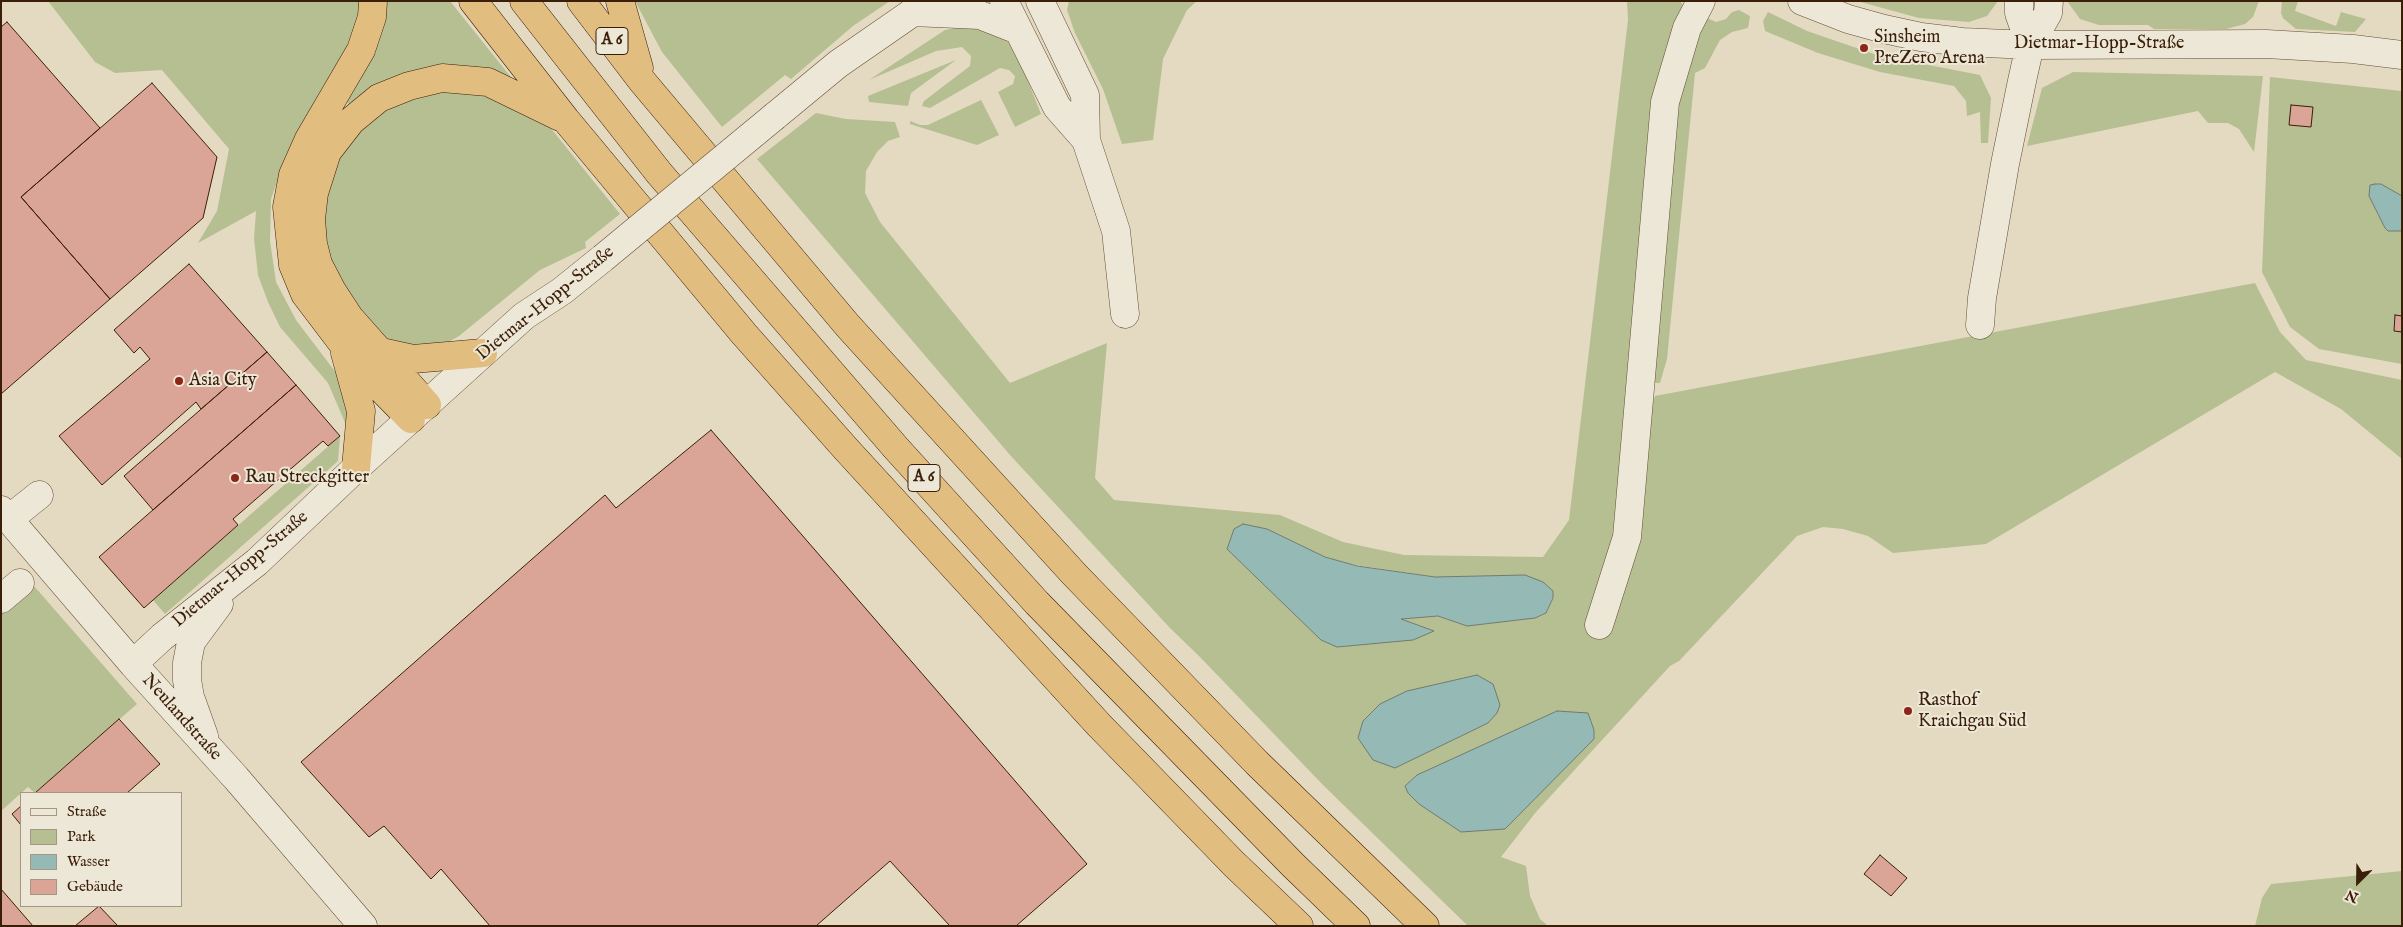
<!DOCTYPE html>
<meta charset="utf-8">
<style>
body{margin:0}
#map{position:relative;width:2403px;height:927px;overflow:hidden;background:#e4dac1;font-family:"IM FELL English",serif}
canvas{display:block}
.frame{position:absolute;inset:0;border:2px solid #3b1e07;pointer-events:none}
.legend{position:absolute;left:20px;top:792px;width:162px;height:115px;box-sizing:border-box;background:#ede7d7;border:1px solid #a69784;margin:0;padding:6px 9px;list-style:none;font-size:15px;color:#3b1e07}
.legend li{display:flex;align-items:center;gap:10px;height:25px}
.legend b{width:25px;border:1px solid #a69784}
.north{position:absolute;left:2333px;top:857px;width:50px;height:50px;-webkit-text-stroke:4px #ede7d7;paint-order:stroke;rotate:203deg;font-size:14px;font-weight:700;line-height:20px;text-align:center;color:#3b1e07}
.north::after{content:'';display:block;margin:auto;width:18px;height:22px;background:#3b1e07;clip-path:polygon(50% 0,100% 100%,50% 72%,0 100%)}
</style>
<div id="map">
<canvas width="2403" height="927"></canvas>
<div class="frame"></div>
<ul class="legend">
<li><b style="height:6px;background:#ede7d7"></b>Straße</li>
<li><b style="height:14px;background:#b5bf92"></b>Park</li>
<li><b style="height:14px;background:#95bab6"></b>Wasser</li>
<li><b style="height:14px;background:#daa597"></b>Gebäude</li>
</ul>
<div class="north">N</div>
</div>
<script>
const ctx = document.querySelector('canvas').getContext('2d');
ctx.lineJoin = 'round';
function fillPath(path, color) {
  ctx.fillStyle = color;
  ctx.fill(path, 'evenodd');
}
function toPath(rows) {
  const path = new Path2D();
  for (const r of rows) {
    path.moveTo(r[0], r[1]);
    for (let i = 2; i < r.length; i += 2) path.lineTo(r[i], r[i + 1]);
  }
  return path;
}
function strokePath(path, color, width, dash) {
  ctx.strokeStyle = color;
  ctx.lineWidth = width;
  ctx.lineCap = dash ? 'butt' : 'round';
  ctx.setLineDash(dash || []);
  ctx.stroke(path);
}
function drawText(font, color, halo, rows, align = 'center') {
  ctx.font = font + ' "IM FELL English",serif';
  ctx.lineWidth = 4;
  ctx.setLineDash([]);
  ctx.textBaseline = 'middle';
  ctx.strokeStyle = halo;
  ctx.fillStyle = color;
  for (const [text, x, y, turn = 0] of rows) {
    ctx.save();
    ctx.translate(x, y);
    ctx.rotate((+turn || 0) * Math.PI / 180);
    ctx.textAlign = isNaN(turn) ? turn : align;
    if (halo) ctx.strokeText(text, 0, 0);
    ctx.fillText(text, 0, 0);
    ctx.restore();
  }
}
fillPath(toPath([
 [48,1,365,1,347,57,307,117,285,159,271,199,270,241,276,282,296,320,343,382,353,408,347,427,328,383,280,327,268,302,258,275,254,239,256,211,198,243,217,211,229,149,162,70,115,73,95,62],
 [382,1,450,1,514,81,494,72,353,107,345,101],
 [635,1,890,1,853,26,791,79,785,75,722,127,662,52],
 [1069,1,1197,1,1187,10,1163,59,1153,140,1122,144,1103,89,1075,33,1067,10],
 [1627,1,1680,1,1684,6,1647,422,1655,396,2255,283,2280,332,2306,360,2402,380,2402,459,2341,409,2275,372,1986,544,1893,553,1868,536,1843,529,1823,527,1797,536,1679,661,1670,666,1536,812,1501,857,1526,866,1530,896,1540,919,1548,926,1468,926,1324,786,1199,656,1170,628,1010,455,757,159,816,113,846,119,895,122,900,137,888,141,877,152,866,171,865,193,880,222,1010,383,1107,343,1095,478,1114,500,1280,515,1343,542,1404,555,1543,557,1569,520,1628,20],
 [1259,528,1267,529,1325,557,1342,563,1435,577,1553,598,1547,612,1541,616,1467,626,1438,616,1399,619,1433,631,1321,640],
 [1857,1,2006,1,1998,1,1987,16,1969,22,1919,18],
 [2067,1,2259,1,2253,17,2245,24,2226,29,2154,29,2148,25,2099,25,2080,19],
 [2282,1,2298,1,2295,11,2336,26,2341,12,2366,19,2355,32,2296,29,2283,18,2281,13],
 [1739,10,1750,16,1748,28,1732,32,1720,40,1705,68,1695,73,1667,359,1660,383,1649,383,1674,108,1685,65,1707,18,1716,22,1726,19,1732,12],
 [1768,12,1807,31,1877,55,1980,75,1991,98,1988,143,1981,143,1980,112,1967,116,1966,101,1954,86,1880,72,1818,53,1765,31,1763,21],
 [969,26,992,31,1008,42,1024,71,1041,114,1015,127,998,92,1013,84,1015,76,1009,70,1000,68,930,108,922,106,924,101,970,66,971,56,962,47,936,51,869,80,945,30],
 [956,60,911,93,908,106,869,102,868,96],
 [2073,72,2263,76,2254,152,2239,129,2228,123,2208,123,2198,111,2027,146,2042,88],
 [2270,77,2402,91,2402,364,2319,349,2290,327,2262,272],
 [441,86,499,96,549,126,620,214,585,242,586,248,540,270,459,336,447,343,423,349,396,344,377,333,337,285,320,230,324,185,361,121],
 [981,100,999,135,977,145,910,124,910,121,920,125,928,125],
 [340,436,338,461,165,614,153,600],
 [34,586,137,704,35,793,28,787,1,811,1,613],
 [2402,871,2402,926,2255,926,2262,898,2271,884]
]), '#b5bf92');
const water = toPath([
 [2375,184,2381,184,2402,196,2402,231,2388,231,2385,228,2369,196,2370,185,2375,184],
 [1243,524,1267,529,1325,557,1357,566,1435,577,1525,575,1543,582,1553,591,1553,598,1546,613,1535,618,1467,626,1438,616,1401,619,1434,631,1413,640,1337,647,1321,640,1227,549,1234,529,1243,524],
 [1477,675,1493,684,1500,705,1497,713,1488,723,1395,768,1373,760,1358,738,1363,721,1380,704,1407,691,1477,675],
 [1557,711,1588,713,1594,730,1594,739,1505,829,1461,832,1419,804,1408,793,1405,786,1417,775,1557,711]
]);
fillPath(water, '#95bab6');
strokePath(water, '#717c70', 1);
const building = toPath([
 [7,22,100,128,21,197,110,299,1,394,1,27,7,22],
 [152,83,217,157,203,218,110,299,21,197,152,83],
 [2291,105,2313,107,2311,127,2289,125,2291,105],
 [189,264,267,352,201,409,196,402,102,485,59,436,150,359,140,347,134,353,114,330,189,264],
 [2395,315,2402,316,2402,332,2394,331,2395,315],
 [267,352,296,385,153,510,124,476,267,352],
 [296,385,340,436,328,446,323,441,233,519,238,525,144,608,99,557,296,385],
 [711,430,1087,864,1016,926,950,926,890,861,816,926,490,926,441,869,431,879,384,826,369,837,301,762,605,495,616,508,711,430],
 [119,719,160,764,127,793,35,793,119,719],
 [21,806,21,825,12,814,21,806],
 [1880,855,1907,878,1891,896,1864,874,1880,855],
 [1,889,33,926,1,926,1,889],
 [99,906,118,926,75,926,99,906]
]);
fillPath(building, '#daa597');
strokePath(building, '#3b1e07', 1);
const minor = toPath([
 [1004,1,1057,107,1086,140],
 [1040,1,1085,95,1086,140,1116,231,1125,314],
 [1802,1,1848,19,1884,29,1921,37,1962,42,2030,45,2266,44,2353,49,2402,55],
 [2019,1,2019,13,2030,45],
 [912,12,980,15,1018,30],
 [775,116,838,64,929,1],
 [1980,325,1982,298,2005,164,2022,81,2030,45,2048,13,2049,1],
 [1,510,133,664,236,778,363,926],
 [9,519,39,495],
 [1,599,20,583],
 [1599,625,1627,537,1665,102,1687,28,1701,1],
 [133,664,162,637,257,562,356,468,524,316,562,291,603,258],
 [204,736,190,697,187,680,187,663,191,642,219,604]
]);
const highway = toPath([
 [373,1,372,17,361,50,309,139,293,175,287,207,293,265,305,294,362,369,411,419],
 [473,1,566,120,744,334,846,449,1099,725,1234,864,1299,926],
 [524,1,659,173,896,448,1037,603,1293,865,1356,926],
 [581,1,642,81,848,326,1074,574,1257,763,1425,926],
 [620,1,639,68],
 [381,352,413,359,483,353],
 [345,353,361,411,356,468],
 [427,405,349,317,332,291,318,264,313,244,311,219,314,193,327,152,351,121,379,98,409,86,442,78,488,82,560,117]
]);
strokePath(minor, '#654d36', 29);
strokePath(highway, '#3b1e07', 29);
strokePath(minor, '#ede7d7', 28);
strokePath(highway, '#e2bd80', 28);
const minorBridge = toPath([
 [603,258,775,116]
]);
strokePath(minorBridge, '#654d36', 29, []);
strokePath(minorBridge, '#ede7d7', 28);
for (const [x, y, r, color] of [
 [1864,48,5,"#8f2418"],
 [179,381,5,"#8f2418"],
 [235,478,5,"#8f2418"],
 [1908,711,5,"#8f2418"]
]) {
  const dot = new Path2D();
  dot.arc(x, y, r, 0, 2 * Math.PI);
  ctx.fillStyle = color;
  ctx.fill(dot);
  strokePath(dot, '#ede7d7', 2);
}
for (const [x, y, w] of [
 [612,41,32],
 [924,478,32]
]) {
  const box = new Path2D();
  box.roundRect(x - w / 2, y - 13.5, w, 27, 4);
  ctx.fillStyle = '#ede7d7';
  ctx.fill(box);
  strokePath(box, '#3b1e07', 1);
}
drawText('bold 16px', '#3b1e07', null, [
 ["A 6",612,41],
 ["A 6",924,478]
]);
drawText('18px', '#3b1e07', '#ede7d7', [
 ["Sinsheim",1874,38],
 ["PreZero Arena",1874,59],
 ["Asia City",189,381],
 ["Rau Streckgitter",245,478],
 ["Rasthof",1918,701],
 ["Kraichgau Süd",1918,722]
], 'left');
drawText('18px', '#3b1e07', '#ede7d7', [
 ["Dietmar-Hopp-Straße",2099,44],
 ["Dietmar-Hopp-Straße",546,304,-39],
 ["Dietmar-Hopp-Straße",241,570,-40],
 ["Neulandstraße",181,718,48]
]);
</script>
